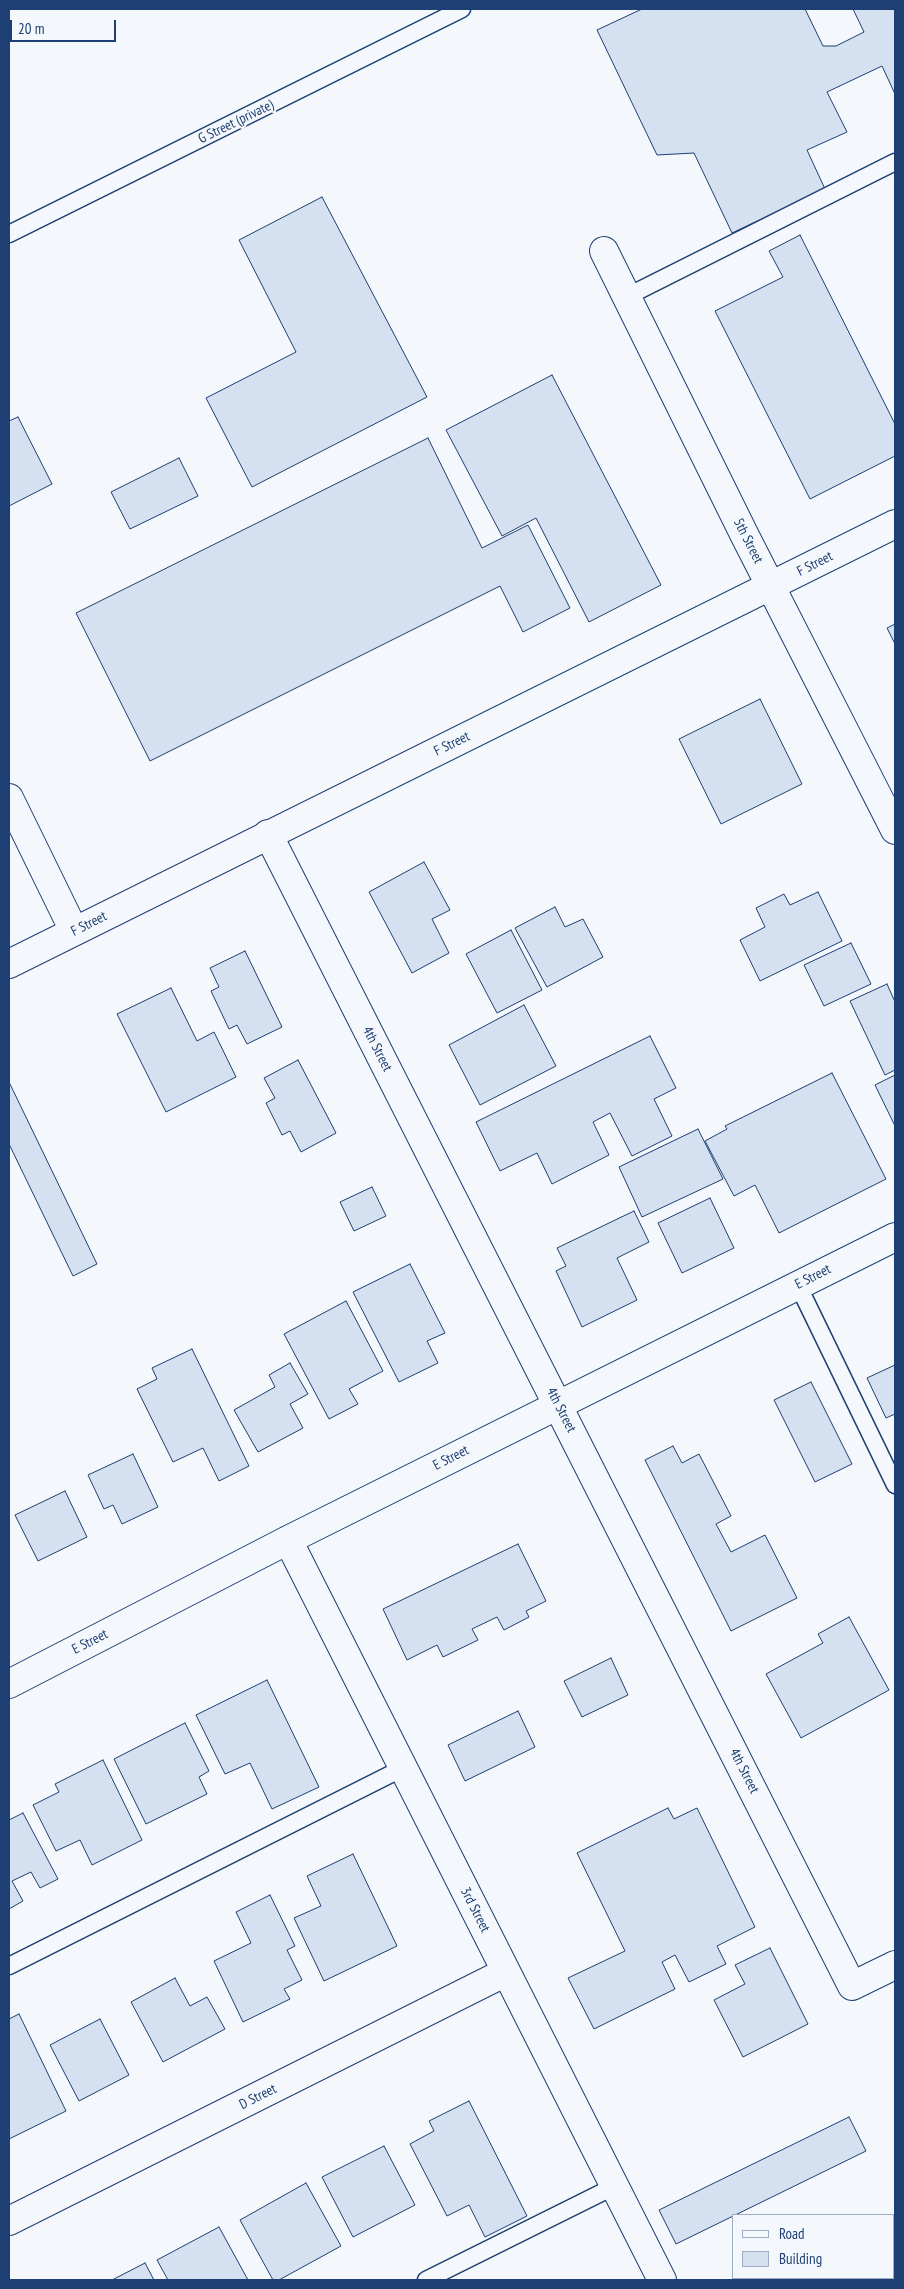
<!DOCTYPE html>
<style>
body{margin:0}
#map{position:relative;width:904px;height:2289px;overflow:hidden;background:#f4f7fb;font-family:"PT Sans Narrow",sans-serif}
canvas{display:block}
.frame{position:absolute;inset:0;border:10px solid #1d3f73;pointer-events:none}
.legend{position:absolute;left:732px;top:2214px;width:162px;height:65px;box-sizing:border-box;background:#f4f7fb;border:1px solid #9eadc5;margin:0;padding:6px 9px;list-style:none;font-size:15px;color:#1d3f73}
.legend li{display:flex;align-items:center;gap:10px;height:25px}
.legend b{width:25px;border:1px solid #9eadc5}
.scale{position:absolute;left:10px;top:20px;width:106px;height:22px;box-sizing:border-box;border:2px solid #1d3f73;border-top:0;padding-left:6px;font-size:15px;line-height:18px;white-space:nowrap;color:#1d3f73;-webkit-text-stroke:4px #f4f7fb;paint-order:stroke}
</style>
<div id="map">
<canvas width="904" height="2289"></canvas>
<div class="frame"></div>
<ul class="legend">
<li><b style="height:6px;background:#f4f7fb"></b>Road</li>
<li><b style="height:14px;background:#d5e0f0"></b>Building</li>
</ul>
<div class="scale">20 m</div>
</div>
<script>
const ctx = document.querySelector('canvas').getContext('2d');
ctx.lineJoin = 'round';
function fillPath(path, color) {
  ctx.fillStyle = color;
  ctx.fill(path, 'evenodd');
}
function toPath(rows) {
  const path = new Path2D();
  for (const r of rows) {
    path.moveTo(r[0], r[1]);
    for (let i = 2; i < r.length; i += 2) path.lineTo(r[i], r[i + 1]);
  }
  return path;
}
function strokePath(path, color, width, dash) {
  ctx.strokeStyle = color;
  ctx.lineWidth = width;
  ctx.lineCap = dash ? 'butt' : 'round';
  ctx.setLineDash(dash || []);
  ctx.stroke(path);
}
function drawText(font, color, halo, rows, align = 'center') {
  ctx.font = font + ' "PT Sans Narrow",sans-serif';
  ctx.lineWidth = 4;
  ctx.setLineDash([]);
  ctx.textBaseline = 'middle';
  ctx.strokeStyle = halo;
  ctx.fillStyle = color;
  for (const [text, x, y, turn = 0] of rows) {
    ctx.save();
    ctx.translate(x, y);
    ctx.rotate((+turn || 0) * Math.PI / 180);
    ctx.textAlign = isNaN(turn) ? turn : align;
    if (halo) ctx.strokeText(text, 0, 0);
    ctx.fillText(text, 0, 0);
    ctx.restore();
  }
}
const building = toPath([
 [642,9,805,9,823,46,836,46,864,32,853,9,895,9,895,94,882,66,827,92,847,132,807,150,825,189,732,233,694,153,657,155,597,30,642,9],
 [322,197,427,397,252,487,206,398,296,352,239,240,322,197],
 [800,235,895,424,895,456,810,499,715,311,783,277,769,251,800,235],
 [552,375,661,585,589,622,536,518,502,536,446,430,552,375],
 [18,417,52,484,9,506,9,421,18,417],
 [428,438,482,548,528,525,570,608,523,632,500,586,150,761,76,613,428,438],
 [179,458,198,496,130,529,111,492,179,458],
 [895,624,895,644,887,628,895,624],
 [760,699,802,784,721,824,679,739,760,699],
 [424,862,450,910,432,919,449,953,412,973,369,892,424,862],
 [818,892,842,941,760,981,740,940,765,927,756,908,784,894,790,905,818,892],
 [555,907,565,927,583,919,603,957,547,987,515,928,555,907],
 [511,930,542,990,497,1013,466,954,511,930],
 [851,943,871,984,824,1006,804,965,851,943],
 [245,951,282,1027,247,1044,237,1025,229,1029,211,991,219,987,210,968,245,951],
 [887,984,895,1002,895,1070,885,1075,850,1001,887,984],
 [171,988,197,1041,214,1032,236,1077,166,1112,117,1014,171,988],
 [524,1005,556,1066,480,1105,449,1045,524,1005],
 [650,1036,676,1088,654,1099,672,1136,632,1156,610,1113,593,1122,609,1155,552,1184,537,1153,500,1171,476,1122,650,1036],
 [298,1060,336,1133,301,1152,290,1131,282,1135,266,1103,275,1098,264,1078,298,1060],
 [832,1073,886,1179,779,1233,755,1185,734,1196,705,1141,727,1129,725,1126,832,1073],
 [895,1075,895,1126,875,1085,895,1075],
 [9,1082,97,1264,73,1276,9,1144,9,1082],
 [698,1129,723,1179,642,1217,619,1167,698,1129],
 [372,1187,386,1216,354,1231,340,1202,372,1187],
 [710,1198,734,1248,682,1273,658,1223,710,1198],
 [634,1211,649,1242,617,1258,637,1300,582,1327,556,1271,566,1266,557,1248,634,1211],
 [410,1264,445,1333,427,1341,438,1363,399,1382,353,1292,410,1264],
 [346,1301,383,1371,349,1389,358,1404,329,1419,284,1334,346,1301],
 [192,1349,249,1466,219,1481,203,1448,173,1462,137,1389,157,1379,152,1368,192,1349],
 [290,1363,308,1394,290,1404,303,1428,258,1452,234,1410,275,1387,269,1375,290,1363],
 [895,1365,895,1414,886,1418,867,1378,895,1365],
 [811,1382,852,1464,815,1482,774,1400,811,1382],
 [673,1446,682,1463,699,1454,731,1516,716,1524,731,1552,765,1535,797,1598,731,1631,645,1460,673,1446],
 [133,1454,158,1507,122,1524,113,1505,104,1509,88,1475,133,1454],
 [65,1491,87,1537,38,1561,15,1515,65,1491],
 [518,1544,546,1601,526,1611,529,1617,504,1630,497,1617,472,1629,478,1640,443,1657,437,1645,407,1660,383,1609,518,1544],
 [849,1617,889,1690,801,1738,766,1674,823,1643,818,1634,849,1617],
 [611,1658,628,1695,582,1717,564,1681,611,1658],
 [267,1680,319,1787,272,1809,250,1763,225,1774,196,1715,267,1680],
 [518,1711,535,1747,465,1781,448,1745,518,1711],
 [185,1723,209,1771,199,1777,207,1794,146,1824,114,1759,185,1723],
 [103,1760,142,1840,92,1865,80,1840,56,1851,33,1805,59,1792,55,1784,103,1760],
 [668,1808,674,1819,697,1808,755,1927,717,1946,726,1964,689,1982,675,1955,662,1962,675,1989,594,2029,568,1978,625,1951,577,1853,668,1808],
 [23,1813,58,1879,40,1888,31,1872,12,1881,23,1901,9,1909,9,1820,23,1813],
 [353,1854,397,1946,324,1981,294,1918,321,1906,307,1876,353,1854],
 [270,1895,295,1946,287,1950,302,1980,284,1989,290,1999,243,2022,214,1961,251,1943,236,1912,270,1895],
 [770,1948,808,2024,743,2057,714,2000,745,1984,735,1965,770,1948],
 [175,1978,190,2006,207,1997,225,2029,163,2062,131,2002,175,1978],
 [19,2014,66,2111,9,2139,9,2019,19,2014],
 [100,2019,129,2075,79,2101,50,2045,100,2019],
 [469,2101,527,2216,485,2237,469,2205,447,2216,410,2144,434,2131,429,2121,469,2101],
 [849,2117,866,2151,676,2244,659,2210,849,2117],
 [384,2146,415,2205,353,2237,322,2177,384,2146],
 [306,2183,341,2246,279,2280,273,2280,240,2220,306,2183],
 [219,2227,248,2280,168,2280,157,2260,219,2227],
 [145,2263,154,2280,112,2280,145,2263]
]);
fillPath(building, '#d5e0f0');
strokePath(building, '#1d3f73', 1);
const service = toPath([
 [9,234,462,9],
 [626,297,895,162],
 [798,1285,895,1485],
 [9,1966,403,1768],
 [426,2280,615,2186]
]);
const minor = toPath([
 [604,251,745,536,895,830],
 [268,834,852,1986,895,1965],
 [288,1540,662,2280],
 [9,1684,288,1540,895,1237],
 [9,2221,506,1972]
]);
const tertiary = toPath([
 [9,798,74,931]
]);
const primary = toPath([
 [9,964,895,524]
]);
strokePath(service, '#1d3f73', 19);
strokePath(minor, '#1d3f73', 30);
strokePath(tertiary, '#1d3f73', 30);
strokePath(primary, '#1d3f73', 30);
strokePath(service, '#f4f7fb', 16);
strokePath(minor, '#f4f7fb', 28);
strokePath(tertiary, '#f4f7fb', 28);
strokePath(primary, '#f4f7fb', 28);
drawText('14px', '#1d3f73', '#f4f7fb', [
 ["G Street (private)",236,122,-26],
 ["5th Street",748,541,63],
 ["F Street",815,564,-27],
 ["F Street",452,744,-26],
 ["F Street",89,924,-27],
 ["4th Street",377,1049,63],
 ["E Street",813,1277,-27],
 ["4th Street",561,1410,63],
 ["E Street",451,1458,-27],
 ["E Street",90,1642,-27],
 ["4th Street",744,1771,63],
 ["3rd Street",475,1910,63],
 ["D Street",258,2097,-27]
]);
</script>
